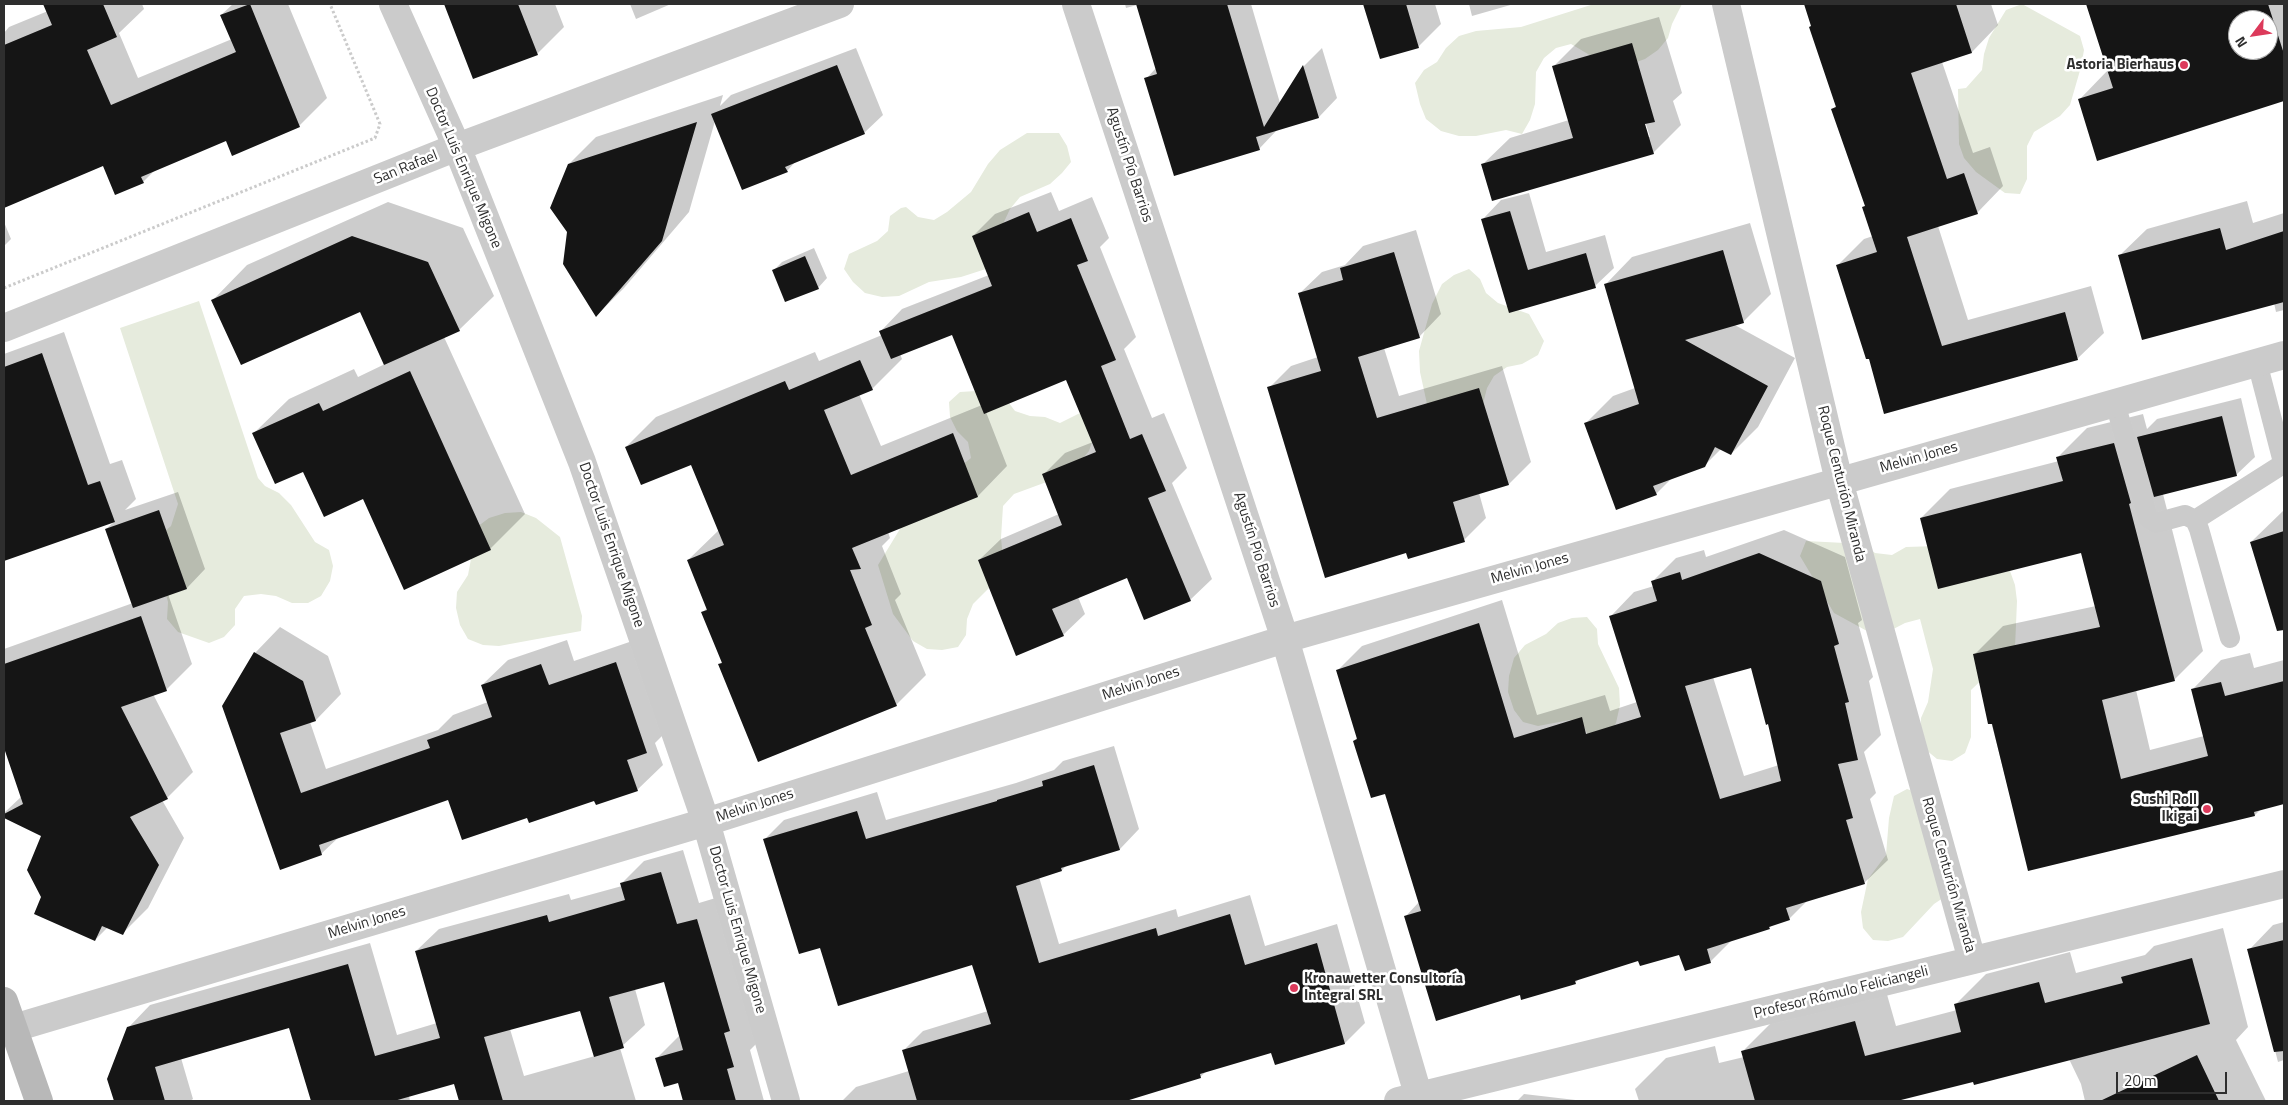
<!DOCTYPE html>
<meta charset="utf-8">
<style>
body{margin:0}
#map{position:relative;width:2288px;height:1105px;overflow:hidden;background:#fff;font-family:"Titillium Web",sans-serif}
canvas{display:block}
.frame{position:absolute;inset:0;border:5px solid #2e2e2e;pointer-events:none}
.north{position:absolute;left:2228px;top:10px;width:50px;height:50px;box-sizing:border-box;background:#fff;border:1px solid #ababab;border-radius:50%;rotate:239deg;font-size:14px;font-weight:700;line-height:20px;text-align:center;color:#2e2e2e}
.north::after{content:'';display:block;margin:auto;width:18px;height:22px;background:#dc3a5b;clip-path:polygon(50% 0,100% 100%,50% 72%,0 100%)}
.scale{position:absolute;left:2116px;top:1072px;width:111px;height:22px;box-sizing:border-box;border:2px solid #2e2e2e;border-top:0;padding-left:6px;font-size:15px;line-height:18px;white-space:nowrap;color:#2e2e2e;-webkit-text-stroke:4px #fff;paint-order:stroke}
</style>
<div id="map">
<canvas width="2288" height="1105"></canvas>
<div class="frame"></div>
<div class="north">N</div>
<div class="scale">20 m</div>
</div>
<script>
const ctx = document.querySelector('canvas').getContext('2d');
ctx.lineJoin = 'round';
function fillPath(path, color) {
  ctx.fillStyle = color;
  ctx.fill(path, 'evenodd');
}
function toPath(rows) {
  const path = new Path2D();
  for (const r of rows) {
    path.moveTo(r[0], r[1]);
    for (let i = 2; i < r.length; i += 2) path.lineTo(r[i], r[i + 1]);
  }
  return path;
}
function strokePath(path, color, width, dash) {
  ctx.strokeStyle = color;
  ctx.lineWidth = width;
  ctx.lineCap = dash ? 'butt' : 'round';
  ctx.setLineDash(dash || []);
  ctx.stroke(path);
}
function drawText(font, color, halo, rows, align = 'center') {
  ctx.font = font + ' "Titillium Web",sans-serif';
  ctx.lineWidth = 5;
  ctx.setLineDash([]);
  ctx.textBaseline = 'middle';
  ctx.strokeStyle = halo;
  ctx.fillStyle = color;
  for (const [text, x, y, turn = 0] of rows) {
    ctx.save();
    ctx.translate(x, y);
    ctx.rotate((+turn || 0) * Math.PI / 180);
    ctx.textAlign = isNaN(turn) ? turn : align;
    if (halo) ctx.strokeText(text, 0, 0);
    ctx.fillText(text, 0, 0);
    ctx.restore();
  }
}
fillPath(toPath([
 [1594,4,1682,4,1672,24,1668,38,1658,50,1645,59,1631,64,1598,60,1571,44,1556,48,1544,58,1536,72,1535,104,1530,120,1522,134,1506,130,1476,136,1459,136,1441,131,1426,119,1420,104,1415,83,1424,70,1437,62,1446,48,1459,36,1476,31,1521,27],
 [2022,4,2080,36,2084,50,2081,67,2070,105,2060,116,2034,132,2027,146,2027,179,2020,194,2005,193,1976,172,1964,158,1959,144,1958,89,1966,88,1982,70,1984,54,1989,38,2006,10],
 [1027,133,1059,133,1067,146,1071,162,1062,173,1050,184,1020,197,1010,209,1003,224,992,267,961,277,929,282,899,296,882,297,865,293,853,282,844,269,849,254,877,241,888,231,890,216,901,208,906,207,918,217,934,220,947,212,971,192,988,164,1000,150],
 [1469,269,1480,279,1486,293,1498,303,1529,314,1544,341,1538,355,1522,364,1507,367,1494,376,1487,388,1483,404,1427,404,1420,372,1419,351,1432,304,1442,284,1454,275],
 [199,301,258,478,265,486,279,493,291,505,315,542,329,550,333,566,330,581,321,596,308,603,292,603,276,596,261,594,244,596,235,609,235,625,224,637,209,643,178,632,167,619,168,602,154,552,159,536,171,526,178,504,120,328],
 [976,391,1006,399,1015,411,1030,416,1045,417,1060,423,1088,409,1099,421,1089,451,1079,463,1052,480,1014,494,1003,506,1001,538,1004,568,996,581,973,604,967,619,966,635,958,647,942,650,927,649,913,641,893,614,878,565,917,501,971,458,968,442,957,431,950,417,949,402,960,392],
 [521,512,536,518,560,537,582,616,581,631,499,646,483,645,468,639,460,625,456,608,457,592,468,575,477,527,489,518,505,513],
 [1806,541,1864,544,1875,553,1892,555,1906,547,1937,546,1996,564,2010,571,2015,585,2017,601,2015,648,1971,690,1971,737,1965,753,1952,761,1937,759,1925,749,1920,734,1921,718,1928,702,1933,669,1920,619,1905,623,1878,637,1834,613,1800,556],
 [1587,617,1597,629,1598,644,1619,688,1620,705,1616,723,1608,738,1591,741,1584,727,1570,720,1538,726,1523,722,1514,710,1508,692,1509,676,1514,658,1525,645,1546,634,1558,623,1572,618],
 [1907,789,1922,794,1946,896,1934,904,1903,937,1888,941,1873,940,1863,928,1861,912,1868,879,1886,855,1889,818,1894,796]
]), '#e6ebdd');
fillPath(toPath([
 [45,4,142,4,144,9,119,33,138,78,232,39,221,15,233,4,288,4,327,98,299,126,227,139,155,170,143,182,104,165,4,207,4,33,9,27,48,11],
 [445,4,555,4,564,27,537,54,474,78],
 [630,4,671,4,636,19],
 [1125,4,1251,4,1280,103,1304,66,1322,48,1337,98,1319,117,1277,130,1259,149,1146,79,1156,68,1137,5,1126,8],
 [1364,4,1435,4,1441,24,1418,47,1380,58],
 [1469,4,1514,4,1472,16],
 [1805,4,1940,4,1942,9,1959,4,1991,4,1998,25,1972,52,1942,62,1973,153,1990,147,2003,186,1977,213,1938,226,1968,320,2091,286,2104,333,2077,359,1870,357,1837,266,1864,239,1873,236,1863,208,1866,205,1833,109,1837,105],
 [2087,4,2284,4,2284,100,2098,159,2079,100,2108,70],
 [2238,20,2268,20,2268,50,2238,50],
 [1659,17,1682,93,1673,101,1681,125,1653,153,1482,165,1510,138,1569,120,1554,66,1581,39],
 [1644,118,1650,137,1648,137,1642,119],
 [856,48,883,115,864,133,797,160,787,171,715,121,689,212,624,288,597,315,568,231,569,164,596,137,723,95,720,106,731,95],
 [1051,192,1059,211,1092,197,1109,238,1100,247,1136,337,1124,349,1152,418,1164,413,1187,468,1172,483,1212,579,1190,600,1128,577,1078,597,1085,614,1063,635,979,560,1001,539,1059,514,1043,475,1065,453,1093,442,1067,378,986,412,1007,466,978,496,888,532,890,538,882,546,901,594,895,600,926,675,896,705,719,665,723,661,703,612,707,608,688,560,719,530,692,464,626,447,656,417,815,352,819,361,882,335,881,331,902,309,989,275,973,236,995,214],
 [953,334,982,405,881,446,859,394,872,389,902,359,900,354],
 [1529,193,1546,252,1605,235,1614,268,1595,286,1510,312,1483,219,1501,200],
 [2247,201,2253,223,2284,213,2284,310,2276,312,2274,303,2119,256,2147,229],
 [388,202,463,228,494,296,459,330,444,337,525,514,490,549,304,470,254,433,289,399,354,369,358,377,385,364,360,310,213,300,247,265],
 [4,222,11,239,4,246],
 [1750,223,1771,294,1743,322,1733,324,1795,358,1758,427,1731,454,1721,449,1704,466,1673,477,1656,494,1586,423,1613,396,1635,388,1605,285,1632,257],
 [1416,230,1441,314,1419,337,1384,348,1399,396,1502,366,1531,462,1509,484,1479,493,1486,518,1464,540,1407,552,1269,388,1291,366,1318,357,1299,294,1322,272,1345,265,1363,246],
 [814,248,827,278,818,288,773,271,782,262],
 [64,332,110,464,122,460,136,499,125,510,178,492,205,569,187,588,168,594,192,664,166,690,153,694,193,772,167,798,162,800,184,838,148,908,122,934,108,927,95,940,43,897,43,835,4,816,4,813,22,796,4,744,4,649,133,603,106,529,115,521,4,559,4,354],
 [2241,398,2255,457,2236,475,2163,494,2203,651,2174,680,2136,690,2150,750,2204,736,2192,690,2221,660,2250,653,2254,668,2284,660,2284,803,2261,809,2255,815,2029,870,1974,655,2003,626,2096,606,2082,551,1921,518,1950,489,2059,461,2058,457,2087,428,2143,414,2147,429,2157,419],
 [2284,510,2284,600,2270,604,2251,542],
 [1784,530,1845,557,1862,620,1858,623,1873,677,1869,681,1881,735,1864,752,1876,793,1870,799,1888,860,1864,883,1808,900,1789,919,1773,924,1769,928,1732,940,1710,962,1680,953,1639,959,1581,977,1575,983,1520,993,1405,917,1419,902,1386,792,1354,741,1358,737,1338,670,1362,646,1502,600,1537,715,1605,695,1610,711,1637,702,1611,616,1634,592,1654,586,1652,582,1676,558,1704,550,1706,557],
 [1752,667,1769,722,1779,765,1744,776,1713,677],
 [280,627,328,656,341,694,316,720,310,722,326,769,438,730,453,715,488,702,482,685,508,660,567,640,574,661,641,638,672,726,655,743,663,765,637,790,528,816,448,798,339,837,321,854,223,706,255,653],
 [1114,746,1139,829,1120,849,1067,865,1062,870,1039,877,1059,944,1176,909,1178,917,1250,895,1265,946,1337,924,1365,1023,1345,1043,1275,1064,1272,1051,1207,1071,1200,1077,1122,1101,1116,1101,1115,1098,1103,1101,842,1101,856,1087,909,1071,903,1051,923,1031,988,1011,973,963,821,946,764,840,784,820,877,792,886,820,1016,783,1054,770,1063,761],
 [683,850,699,903,719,897,756,1044,750,1050,764,1101,685,1101,679,1082,657,1058,679,1036,665,980,635,989,645,1025,620,1048,636,1101,461,1101,455,1082,409,1096,410,1101,312,1101,290,1027,181,1058,193,1099,190,1101,115,1101,109,1079,128,1028,150,1005,370,943,397,1035,437,1023,416,951,439,929,569,894,571,900,622,886,622,883,644,861],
 [581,1009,595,1056,524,1076,510,1029],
 [2284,922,2284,1060,2278,1062,2249,950,2273,925],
 [2223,928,2248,1027,2236,1040,2266,1101,2085,1101,2081,1084,2069,1059,1974,1080,1893,1101,1639,1101,1635,1089,1666,1058,1715,1046,1719,1063,1744,1057,1743,1051,1774,1020,1886,991,1896,1026,1957,1010,1955,1005,1986,974,2070,952,2076,973,2145,955,2154,946],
 [1524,1094,1584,1101,1517,1101]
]), '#0003');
fillPath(toPath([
 [43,4,103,4,117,37,87,50,111,105,236,52,220,15,250,4,300,127,232,156,226,141,141,177,144,183,115,195,103,166,4,208,4,45,52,25],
 [444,4,518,4,538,55,473,79],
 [1136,4,1227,4,1264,127,1303,65,1319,118,1256,137,1260,150,1174,176,1144,78,1157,74],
 [1363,4,1406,4,1419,48,1380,59],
 [1804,4,1956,4,1972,53,1911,73,1947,179,1964,173,1978,214,1907,237,1942,346,2065,312,2078,360,1884,414,1869,359,1866,359,1836,265,1877,252,1862,207,1865,206,1831,109,1836,107,1809,27,1811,26],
 [2086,4,2268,4,2284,54,2284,101,2097,161,2078,99,2113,88],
 [2238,20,2268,20,2268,50,2238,50],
 [1632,43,1655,122,1645,124,1654,154,1492,201,1481,164,1573,138,1552,66],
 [837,65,865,134,785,167,788,172,742,190,711,114],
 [697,122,662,241,596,317,563,264,567,232,550,208,568,164],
 [1510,211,1528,270,1586,253,1596,288,1509,313,1481,219],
 [1029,212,1037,232,1071,218,1088,261,1077,265,1116,360,1101,366,1130,439,1142,434,1166,491,1148,498,1191,601,1144,620,1127,578,1052,609,1064,636,1016,656,978,560,1062,525,1042,474,1096,452,1066,380,984,414,952,335,891,359,879,331,992,286,972,236],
 [2220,228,2226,250,2284,231,2284,302,2142,340,2118,255],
 [352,236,428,262,460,331,384,365,360,312,241,365,211,300],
 [1723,250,1744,323,1685,340,1768,386,1731,455,1715,447,1705,467,1653,486,1657,495,1616,510,1584,423,1639,404,1604,284],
 [1394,252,1420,338,1358,357,1377,418,1479,388,1509,485,1453,502,1465,542,1408,559,1406,553,1325,578,1267,387,1321,371,1298,293,1343,280,1340,268],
 [805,256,819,289,785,302,772,270],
 [42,353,88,485,100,481,115,522,4,561,4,367],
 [860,360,873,390,824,410,851,475,953,433,978,497,852,548,861,569,850,570,872,625,865,628,897,706,758,762,718,664,722,663,701,612,707,610,687,560,724,545,691,465,641,485,625,447,785,381,789,390],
 [410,371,491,550,404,590,363,499,324,517,303,472,275,484,252,433,319,403,323,411],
 [2222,416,2237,476,2154,497,2137,437],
 [2114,443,2131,503,2129,504,2175,681,2102,700,2121,779,2208,756,2191,689,2221,682,2225,696,2284,681,2284,804,2254,812,2255,816,2028,871,1992,724,1988,724,1973,654,2100,627,2081,553,1938,589,1920,518,2063,481,2056,457],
 [159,510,187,589,133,608,105,529],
 [2284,531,2284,630,2277,631,2250,542],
 [1759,553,1821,581,1839,644,1834,646,1849,702,1845,703,1858,760,1838,764,1853,818,1846,820,1865,884,1786,908,1790,920,1769,927,1770,929,1707,949,1711,963,1685,971,1679,955,1640,966,1638,961,1575,981,1576,984,1521,1000,1520,995,1436,1021,1404,916,1421,911,1385,794,1371,798,1353,741,1357,739,1336,670,1479,623,1514,738,1582,717,1586,734,1641,717,1609,616,1657,601,1651,581,1680,572,1682,580],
 [1751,668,1766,725,1768,724,1781,781,1720,799,1685,686],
 [141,616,167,691,121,707,168,799,130,817,159,865,123,935,102,926,95,941,34,914,41,897,27,870,41,836,4,818,4,814,23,804,4,748,4,664],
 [254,652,303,681,316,721,280,733,301,793,430,748,427,740,492,717,481,685,541,664,549,685,616,662,647,753,627,760,638,791,596,805,594,801,529,823,527,818,462,840,448,800,319,845,322,855,280,870,222,706],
 [1094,765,1120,850,1061,868,1062,871,1016,886,1039,963,1156,928,1158,936,1230,914,1245,965,1317,943,1345,1044,1275,1065,1271,1053,1200,1074,1201,1078,1126,1101,917,1101,902,1050,991,1024,972,965,838,1006,820,948,799,954,763,839,857,811,866,839,997,801,997,800,1043,786,1042,781],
 [661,872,677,924,697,919,730,1031,724,1033,734,1067,727,1069,736,1101,683,1101,678,1083,664,1087,655,1058,683,1050,664,982,609,997,624,1048,594,1057,580,1011,484,1037,503,1101,459,1101,454,1084,394,1101,311,1101,289,1028,155,1067,165,1101,114,1101,107,1079,127,1027,348,964,375,1056,440,1038,415,951,547,915,549,922,625,900,620,883],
 [2284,940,2284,1051,2274,1052,2247,949],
 [2192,958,2210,1024,1974,1085,1973,1082,1897,1101,1755,1101,1741,1051,1855,1021,1865,1056,1961,1032,1954,1004,2039,982,2045,1003,2123,983,2121,977],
 [2197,1055,2219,1101,2100,1101]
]), '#151515');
strokePath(toPath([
 [4,288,375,138,380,124,330,4]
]), '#cbcbcb', 3, [2.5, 2.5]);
strokePath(toPath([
 [2257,362,2284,466],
 [2115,403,2148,518,2156,523,2185,515,2195,520,2199,529,2230,638],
 [2195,520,2283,464]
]), '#cbcbcb', 20);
strokePath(toPath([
 [393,4,457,147,582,462,706,822,786,1101],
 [1076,4,1285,639,1420,1101],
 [1726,4,1839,481,1972,960],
 [4,328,457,147,840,4],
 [4,1031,706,822,1285,639,2284,355],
 [1398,1101,2284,884]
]), '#cbcbcb', 28);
strokePath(toPath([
 [4,1001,39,1101]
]), '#b8b8b8', 28);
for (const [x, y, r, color] of [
 [2184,65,5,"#dc3a5b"],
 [2207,809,5,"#dc3a5b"],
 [1294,988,5,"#dc3a5b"]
]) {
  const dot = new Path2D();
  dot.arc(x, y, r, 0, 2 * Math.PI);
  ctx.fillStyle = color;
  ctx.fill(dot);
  strokePath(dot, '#fff', 2);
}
drawText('bold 15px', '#2e2e2e', '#fff', [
 ["Astoria Bierhaus",2174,65],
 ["Sushi Roll",2197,800],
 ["Ikigai",2197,817],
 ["Kronawetter Consultoría",1304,979,"left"],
 ["Integral SRL",1304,996,"left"]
], 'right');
drawText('15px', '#2e2e2e', '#fff', [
 ["Agustín Pío Barrios",1129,165,72],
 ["San Rafael",406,168,-22],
 ["Doctor Luis Enrique Migone",463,168,67],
 ["Melvin Jones",1919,458,-16],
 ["Roque Centurión Miranda",1841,484,76],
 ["Doctor Luis Enrique Migone",611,545,71],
 ["Agustín Pío Barrios",1256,550,72],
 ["Melvin Jones",1530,569,-16],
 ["Melvin Jones",1141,684,-18],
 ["Melvin Jones",755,806,-18],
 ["Roque Centurión Miranda",1948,875,74],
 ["Melvin Jones",367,923,-17],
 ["Doctor Luis Enrique Migone",737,930,74],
 ["Profesor Rómulo Feliciangeli",1841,993,-14]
]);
</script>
